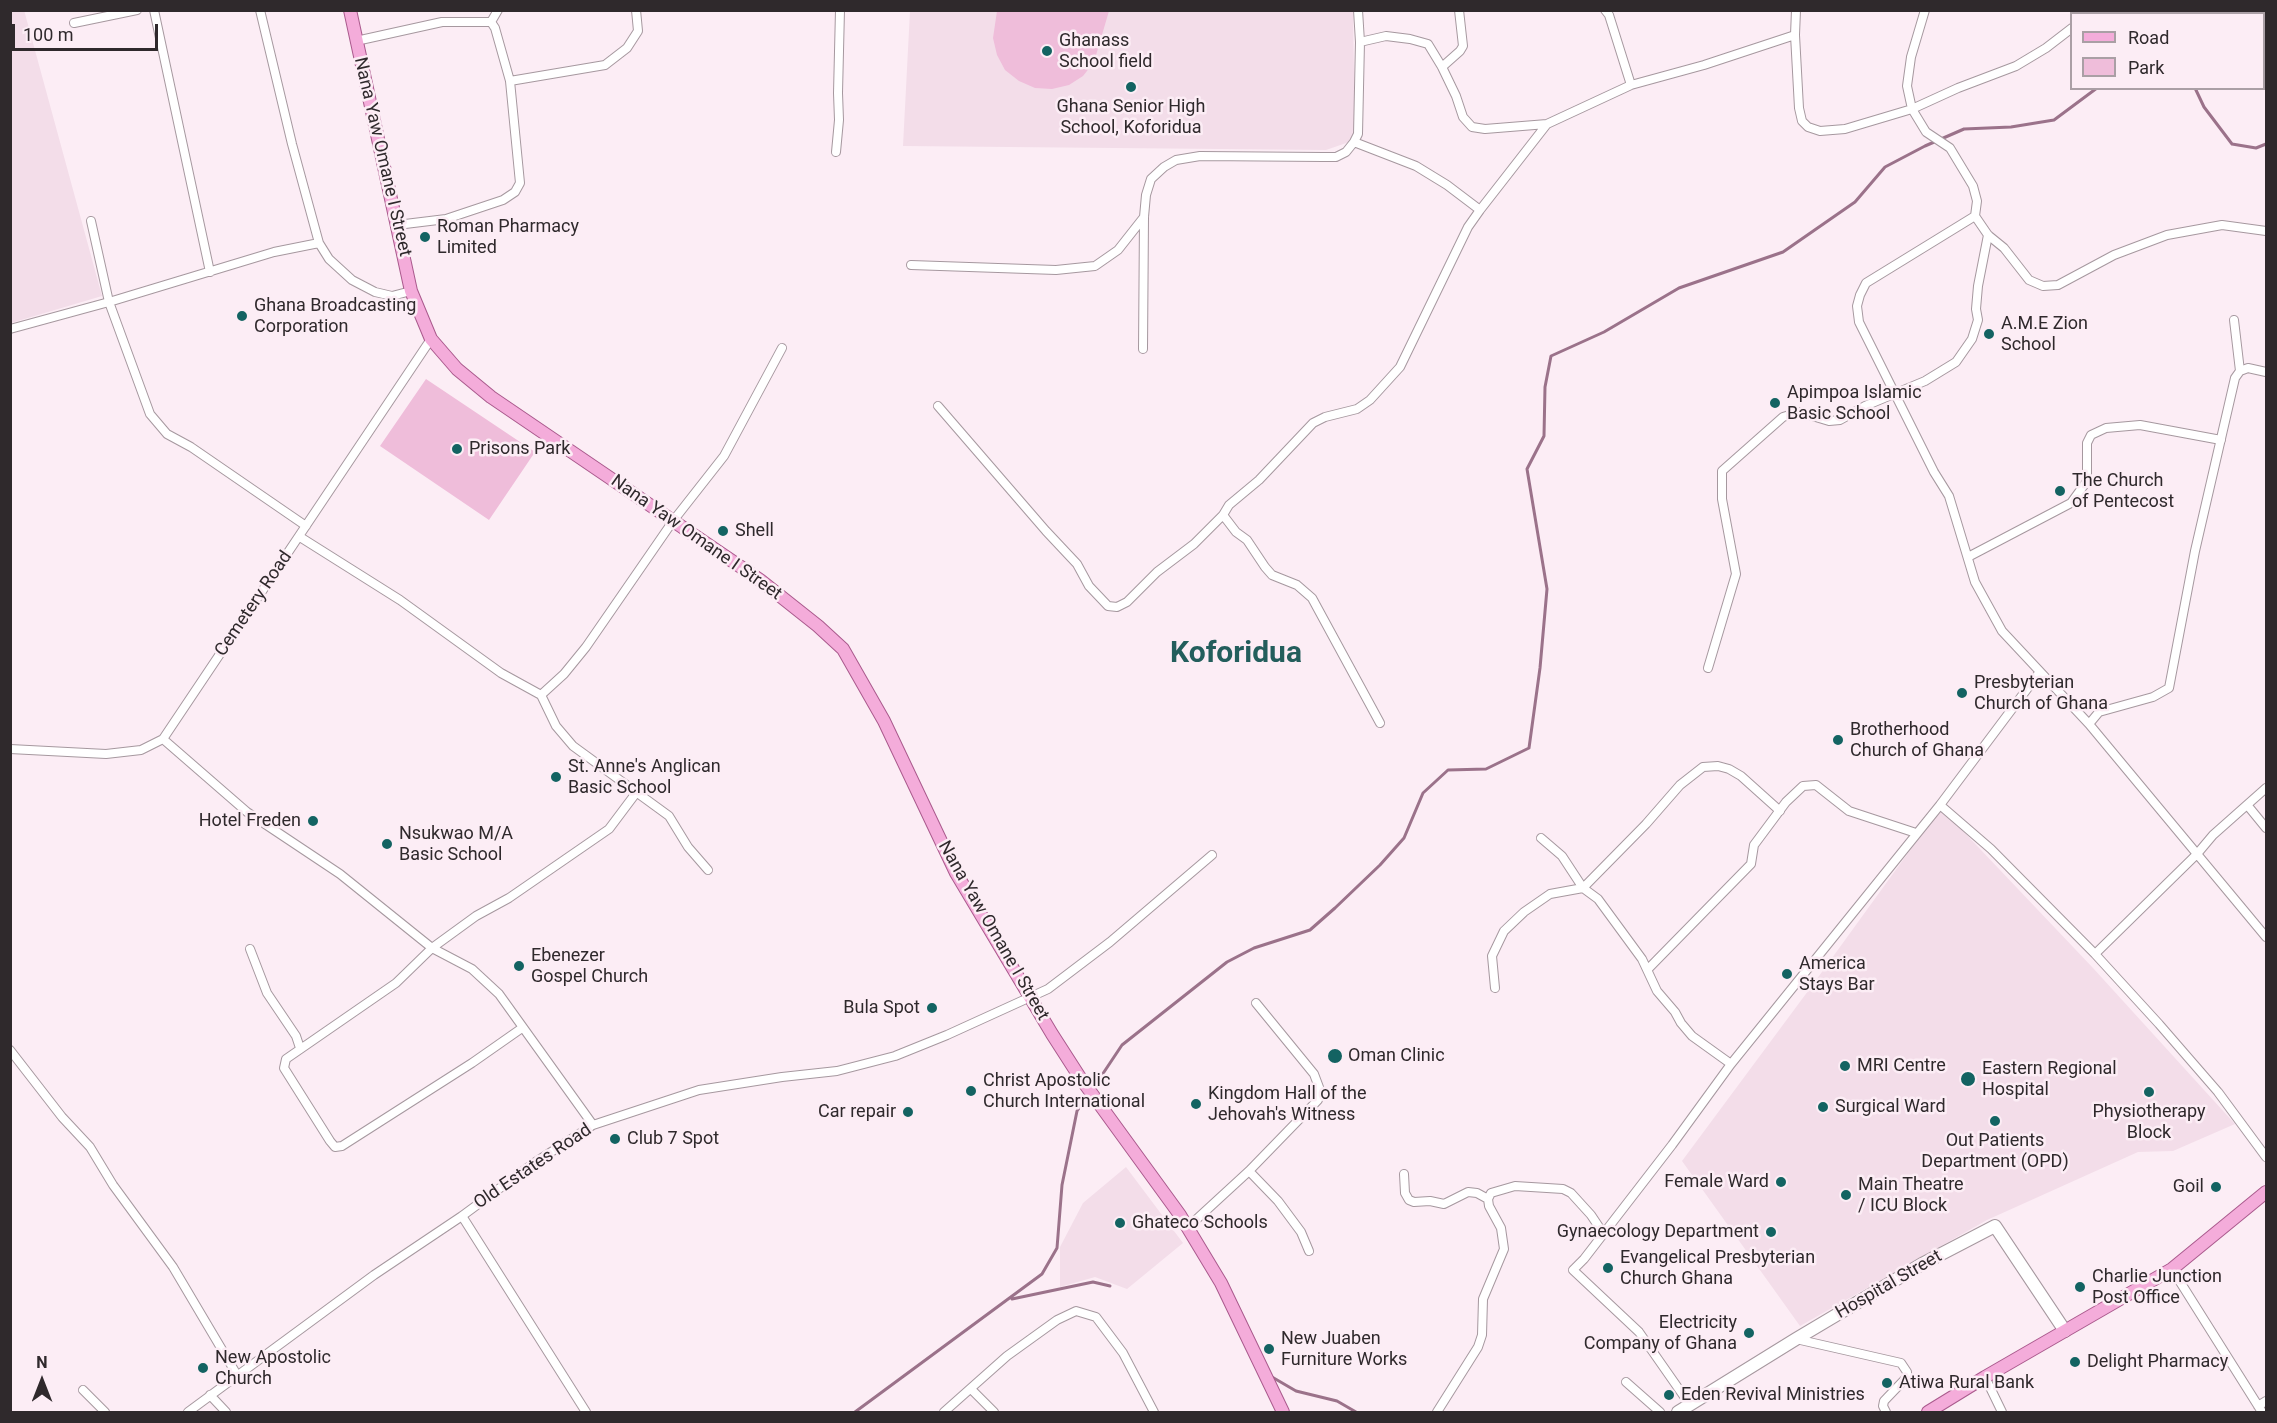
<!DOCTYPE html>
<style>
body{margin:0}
#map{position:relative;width:2277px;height:1423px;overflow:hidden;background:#fcedf5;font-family:Roboto,sans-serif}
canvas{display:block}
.frame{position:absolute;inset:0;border:12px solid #2f292c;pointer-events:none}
.legend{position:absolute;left:2070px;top:12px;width:195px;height:78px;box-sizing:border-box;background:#fcedf5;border:2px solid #aa9fa5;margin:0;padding:8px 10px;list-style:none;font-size:18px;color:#2f292c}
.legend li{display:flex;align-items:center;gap:12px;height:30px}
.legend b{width:30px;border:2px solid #aa9fa5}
.north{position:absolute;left:12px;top:1351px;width:60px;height:60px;-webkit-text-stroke:4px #fcedf5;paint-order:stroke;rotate:0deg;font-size:16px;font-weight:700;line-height:24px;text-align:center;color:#2f292c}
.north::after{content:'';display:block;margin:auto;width:21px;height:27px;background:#2f292c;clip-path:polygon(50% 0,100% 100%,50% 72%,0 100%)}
.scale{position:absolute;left:12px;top:24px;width:146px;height:27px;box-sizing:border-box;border:3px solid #2f292c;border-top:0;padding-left:8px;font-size:18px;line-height:21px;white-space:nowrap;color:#2f292c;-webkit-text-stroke:4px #fcedf5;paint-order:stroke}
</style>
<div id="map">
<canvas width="2277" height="1423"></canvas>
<div class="frame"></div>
<ul class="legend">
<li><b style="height:8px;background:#f4acda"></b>Road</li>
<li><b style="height:16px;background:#efbdda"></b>Park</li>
</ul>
<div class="north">N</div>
<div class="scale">100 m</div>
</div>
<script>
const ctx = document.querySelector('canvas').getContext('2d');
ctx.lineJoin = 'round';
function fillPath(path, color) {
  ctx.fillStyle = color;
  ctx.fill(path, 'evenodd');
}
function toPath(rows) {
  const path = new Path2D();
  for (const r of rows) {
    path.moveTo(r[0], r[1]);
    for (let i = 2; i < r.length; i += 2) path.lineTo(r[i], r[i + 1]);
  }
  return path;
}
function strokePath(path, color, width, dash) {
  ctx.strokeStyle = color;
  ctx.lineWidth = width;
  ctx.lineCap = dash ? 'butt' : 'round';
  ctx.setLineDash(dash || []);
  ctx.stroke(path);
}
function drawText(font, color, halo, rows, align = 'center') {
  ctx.font = font + ' Roboto,sans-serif';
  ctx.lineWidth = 5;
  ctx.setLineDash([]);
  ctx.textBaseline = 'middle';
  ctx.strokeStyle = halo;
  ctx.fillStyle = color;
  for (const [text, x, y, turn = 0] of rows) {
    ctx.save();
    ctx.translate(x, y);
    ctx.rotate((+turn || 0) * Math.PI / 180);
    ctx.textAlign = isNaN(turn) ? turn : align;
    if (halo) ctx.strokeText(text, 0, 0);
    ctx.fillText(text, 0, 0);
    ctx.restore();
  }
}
fillPath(toPath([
 [24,10,102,296,11,323,10,11],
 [910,11,1353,11,1355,135,1352,141,1326,150,903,146],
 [1943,810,2093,968,2235,1124,2173,1151,2138,1152,1987,1220,1800,1326,1682,1161,1811,987,1929,824],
 [1126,1167,1183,1243,1127,1289,1095,1277,1060,1287,1060,1247,1083,1203]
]), '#f3dde9');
fillPath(toPath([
 [997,11,997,10,1109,11,1094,62,1083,76,1069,85,1052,89,1035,88,1019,81,1005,70,997,55,993,38],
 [426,379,535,452,489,520,380,446]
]), '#efbdda');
strokePath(toPath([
 [2195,88,2204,107,2232,144,2256,148,2266,144],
 [1092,1090,1122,1045,1227,962,1254,948,1310,930,1335,908,1380,865,1404,838,1423,793,1448,770,1486,769,1529,748,1540,668,1547,589,1527,469,1544,436,1545,387,1551,356,1604,332,1679,288,1783,252,1855,202,1885,167,1925,146,1964,129,2011,127,2054,120,2097,88],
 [1012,1299,1093,1282,1110,1286],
 [1272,1377,1296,1391,1337,1401,1356,1412],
 [855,1412,1042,1274,1057,1248,1062,1185,1077,1111,1088,1095]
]), '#9b728a', 3);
const street = toPath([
 [154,10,210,272],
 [260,10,292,144,319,243],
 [1605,10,1609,15,1631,85],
 [1796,10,1795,35,1799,108,1802,121,1808,127,1820,131,1845,129,1912,109,1907,86,1911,57,1925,10],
 [2089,14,2093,10],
 [491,22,498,10],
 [74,23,137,10],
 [2072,28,2046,48,2016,66,1958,88,1912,109,1926,132,1950,148,1973,186,1977,201,1975,216,1866,283,1860,295,1857,306,1859,322,1934,472,1949,496,1975,582,2002,631,2089,724,2266,937],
 [356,41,442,22,491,22,495,28,510,81,520,183,515,192,503,200,446,219,397,225],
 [1360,42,1386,36,1410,39,1428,44,1442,67,1456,96,1463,117,1472,127,1485,129,1547,124],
 [1442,67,1460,51,1463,46,1459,10],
 [510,81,605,65,627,48,638,31,636,10],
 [1354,142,1416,166,1447,185,1480,210],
 [836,152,839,120,838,93,840,10],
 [1975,216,1988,235,2004,248,2029,280,2043,286,2058,285,2114,255,2167,235,2222,225,2266,231],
 [91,221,109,302,150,414,167,434,191,447,306,526],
 [911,265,1056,270,1095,266,1118,250,1144,217],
 [2234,320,2240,371],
 [10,329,109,302,274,252,319,243,329,259,352,280,375,292,392,296,411,291],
 [1143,349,1144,217,1146,195,1151,179,1164,167,1176,160,1200,156,1323,157,1336,157,1346,152,1354,142,1358,134,1360,42,1358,10],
 [938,406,1046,531,1077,564,1089,586,1108,606,1117,607,1127,602,1157,572,1194,544,1223,515,1229,505,1259,480,1313,423,1325,417,1357,409,1370,400,1400,367,1468,227,1480,210,1547,124,1631,85,1704,65,1795,35],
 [1223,515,1236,532,1247,540,1265,567,1272,575,1297,585,1312,598,1380,723],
 [300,537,400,600,501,673,541,695,556,726,573,746,669,816,688,847,708,870],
 [1968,557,2071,503,2087,481,2087,443,2091,435,2106,428,2140,425,2221,440],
 [1708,668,1736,574,1722,499,1722,471,1783,417,1799,412,1829,421,1840,420,1865,406,1925,381,1956,362,1972,339,1978,320,1976,309,1978,286,1988,235],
 [541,695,564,674,586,647,673,521,724,456,782,348],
 [2089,724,2099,712,2153,697,2169,688,2195,551,2235,378,2240,371,2248,368,2266,372],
 [163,739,247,812,340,874,432,948,472,969,499,994,593,1125],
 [10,749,106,754,141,750,163,739,431,339],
 [1940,805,1991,849,2095,954,2159,1024,2218,1092,2266,1157],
 [2248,806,2266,828],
 [1541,838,1562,856,1583,888,1598,899,1642,959,1657,991,1675,1012,1681,1023,1692,1036,1731,1064],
 [250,949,267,993,296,1036,300,1048],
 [2095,954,2197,854,2213,835,2266,788],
 [1648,969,1751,864,1754,845,1786,802,1803,786,1816,785,1849,811,1916,833],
 [1495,988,1492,956,1504,931,1524,912,1550,894,1583,888,1646,824,1680,785,1703,767,1718,766,1729,769,1741,776,1780,811],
 [522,1028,472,1063,342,1146,335,1147,330,1141,284,1068,286,1059,396,983,432,948,476,916,509,898,609,829,636,793],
 [10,1050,62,1117,90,1147,113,1185,173,1267,237,1375],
 [1249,1171,1278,1201,1301,1232,1309,1251],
 [1404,1174,1405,1193,1409,1200,1414,1202,1430,1201,1444,1204,1468,1192,1477,1193,1488,1199],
 [462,1216,586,1412],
 [1187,1228,1249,1171,1318,1100,1320,1090,1314,1074,1256,1003],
 [2172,1269,2262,1412],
 [1796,1339,1901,1363,1907,1372,1907,1377,1884,1401,1883,1406,1886,1412],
 [1985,1377,2002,1412],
 [1626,1382,1660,1412],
 [971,1389,994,1412],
 [83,1390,105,1412],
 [210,1395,226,1412],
 [1690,1405,1639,1332,1573,1270,1584,1259,1672,1145,1731,1064,1940,805,2039,673],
 [2258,1406,2266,1401],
 [188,1412,374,1275,462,1216,534,1163,593,1125,699,1090,782,1077,837,1071,895,1056,947,1035,1048,989,1110,942,1212,855],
 [944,1412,1007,1356,1057,1320,1076,1311,1096,1317,1123,1353,1154,1412],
 [1437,1412,1478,1347,1482,1335,1483,1299,1504,1249,1501,1228,1489,1206,1488,1199,1491,1193,1515,1186,1563,1189,1571,1193,1591,1215,1603,1233]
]);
const secondary = toPath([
 [1678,1412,1796,1339,1922,1264,1995,1226,2065,1331]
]);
const primary = toPath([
 [350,10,411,291,431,339,457,369,491,397,760,580,818,626,843,649,884,721,956,873,1052,1034,1079,1076,1180,1215,1221,1283,1283,1412],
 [1928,1412,1985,1377,2172,1269,2266,1192]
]);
strokePath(street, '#a6989f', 10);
strokePath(secondary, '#a6989f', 14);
strokePath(primary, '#aa5a8d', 14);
strokePath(street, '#fff', 8);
strokePath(secondary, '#fff', 12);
strokePath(primary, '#f4acda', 12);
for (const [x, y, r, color] of [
 [1047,51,6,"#136362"],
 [1131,87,6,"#136362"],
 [425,237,6,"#136362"],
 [242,316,6,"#136362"],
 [1989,334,6,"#136362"],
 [1775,403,6,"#136362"],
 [457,449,6,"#136362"],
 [2060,491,6,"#136362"],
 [723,531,6,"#136362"],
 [1962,693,6,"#136362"],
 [1838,740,6,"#136362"],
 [556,777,6,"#136362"],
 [313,821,6,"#136362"],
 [387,844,6,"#136362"],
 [519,966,6,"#136362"],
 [1787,974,6,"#136362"],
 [932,1008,6,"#136362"],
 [1335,1056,8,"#136362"],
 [1845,1066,6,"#136362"],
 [1968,1079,8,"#136362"],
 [971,1091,6,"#136362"],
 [2149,1092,6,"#136362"],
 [1196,1104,6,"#136362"],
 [1823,1107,6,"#136362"],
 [908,1112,6,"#136362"],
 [1995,1121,6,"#136362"],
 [615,1139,6,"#136362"],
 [1781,1182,6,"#136362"],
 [2216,1187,6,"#136362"],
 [1846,1195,6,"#136362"],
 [1120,1223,6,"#136362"],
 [1771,1232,6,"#136362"],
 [1608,1268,6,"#136362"],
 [2080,1287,6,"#136362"],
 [1749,1333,6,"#136362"],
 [1269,1349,6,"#136362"],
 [2075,1362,6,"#136362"],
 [203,1368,6,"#136362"],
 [1887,1383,6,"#136362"],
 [1669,1395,6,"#136362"]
]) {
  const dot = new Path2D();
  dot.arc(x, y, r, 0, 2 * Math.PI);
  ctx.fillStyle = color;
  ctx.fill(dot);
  strokePath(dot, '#fcedf5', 2);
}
drawText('18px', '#2f292c', '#fcedf5', [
 ["Ghanass",1059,41],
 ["School field",1059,62],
 ["Ghana Senior High",1131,107,"center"],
 ["School, Koforidua",1131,128,"center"],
 ["Roman Pharmacy",437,227],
 ["Limited",437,248],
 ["Ghana Broadcasting",254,306],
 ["Corporation",254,327],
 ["A.M.E Zion",2001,324],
 ["School",2001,345],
 ["Apimpoa Islamic",1787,393],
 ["Basic School",1787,414],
 ["Prisons Park",469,449],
 ["The Church",2072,481],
 ["of Pentecost",2072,502],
 ["Shell",735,531],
 ["Presbyterian",1974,683],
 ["Church of Ghana",1974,704],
 ["Brotherhood",1850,730],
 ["Church of Ghana",1850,751],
 ["St. Anne's Anglican",568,767],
 ["Basic School",568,788],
 ["Hotel Freden",301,821,"right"],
 ["Nsukwao M/A",399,834],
 ["Basic School",399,855],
 ["Ebenezer",531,956],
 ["Gospel Church",531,977],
 ["America",1799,964],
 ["Stays Bar",1799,985],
 ["Bula Spot",920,1008,"right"],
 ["Oman Clinic",1348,1056],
 ["MRI Centre",1857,1066],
 ["Eastern Regional",1982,1069],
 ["Hospital",1982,1090],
 ["Christ Apostolic",983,1081],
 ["Church International",983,1102],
 ["Kingdom Hall of the",1208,1094],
 ["Jehovah's Witness",1208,1115],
 ["Surgical Ward",1835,1107],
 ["Car repair",896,1112,"right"],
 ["Physiotherapy",2149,1112,"center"],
 ["Block",2149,1133,"center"],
 ["Club 7 Spot",627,1139],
 ["Out Patients",1995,1141,"center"],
 ["Department (OPD)",1995,1162,"center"],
 ["Female Ward",1769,1182,"right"],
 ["Main Theatre",1858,1185],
 ["/ ICU Block",1858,1206],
 ["Goil",2204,1187,"right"],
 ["Ghateco Schools",1132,1223],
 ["Gynaecology Department",1759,1232,"right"],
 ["Evangelical Presbyterian",1620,1258],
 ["Church Ghana",1620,1279],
 ["Charlie Junction",2092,1277],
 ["Post Office",2092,1298],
 ["Electricity",1737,1323,"right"],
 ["Company of Ghana",1737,1344,"right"],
 ["New Juaben",1281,1339],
 ["Furniture Works",1281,1360],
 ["New Apostolic",215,1358],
 ["Church",215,1379],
 ["Delight Pharmacy",2087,1362],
 ["Atiwa Rural Bank",1899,1383],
 ["Eden Revival Ministries",1681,1395]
], 'left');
drawText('18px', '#2f292c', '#fcedf5', [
 ["Nana Yaw Omane I Street",382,157,77],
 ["Nana Yaw Omane I Street",696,538,35],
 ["Cemetery Road",254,604,-56],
 ["Nana Yaw Omane I Street",993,931,60],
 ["Old Estates Road",533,1167,-34],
 ["Hospital Street",1889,1285,-30]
]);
drawText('bold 30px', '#235e5c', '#fcedf5', [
 ["Koforidua",1236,654]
]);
</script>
